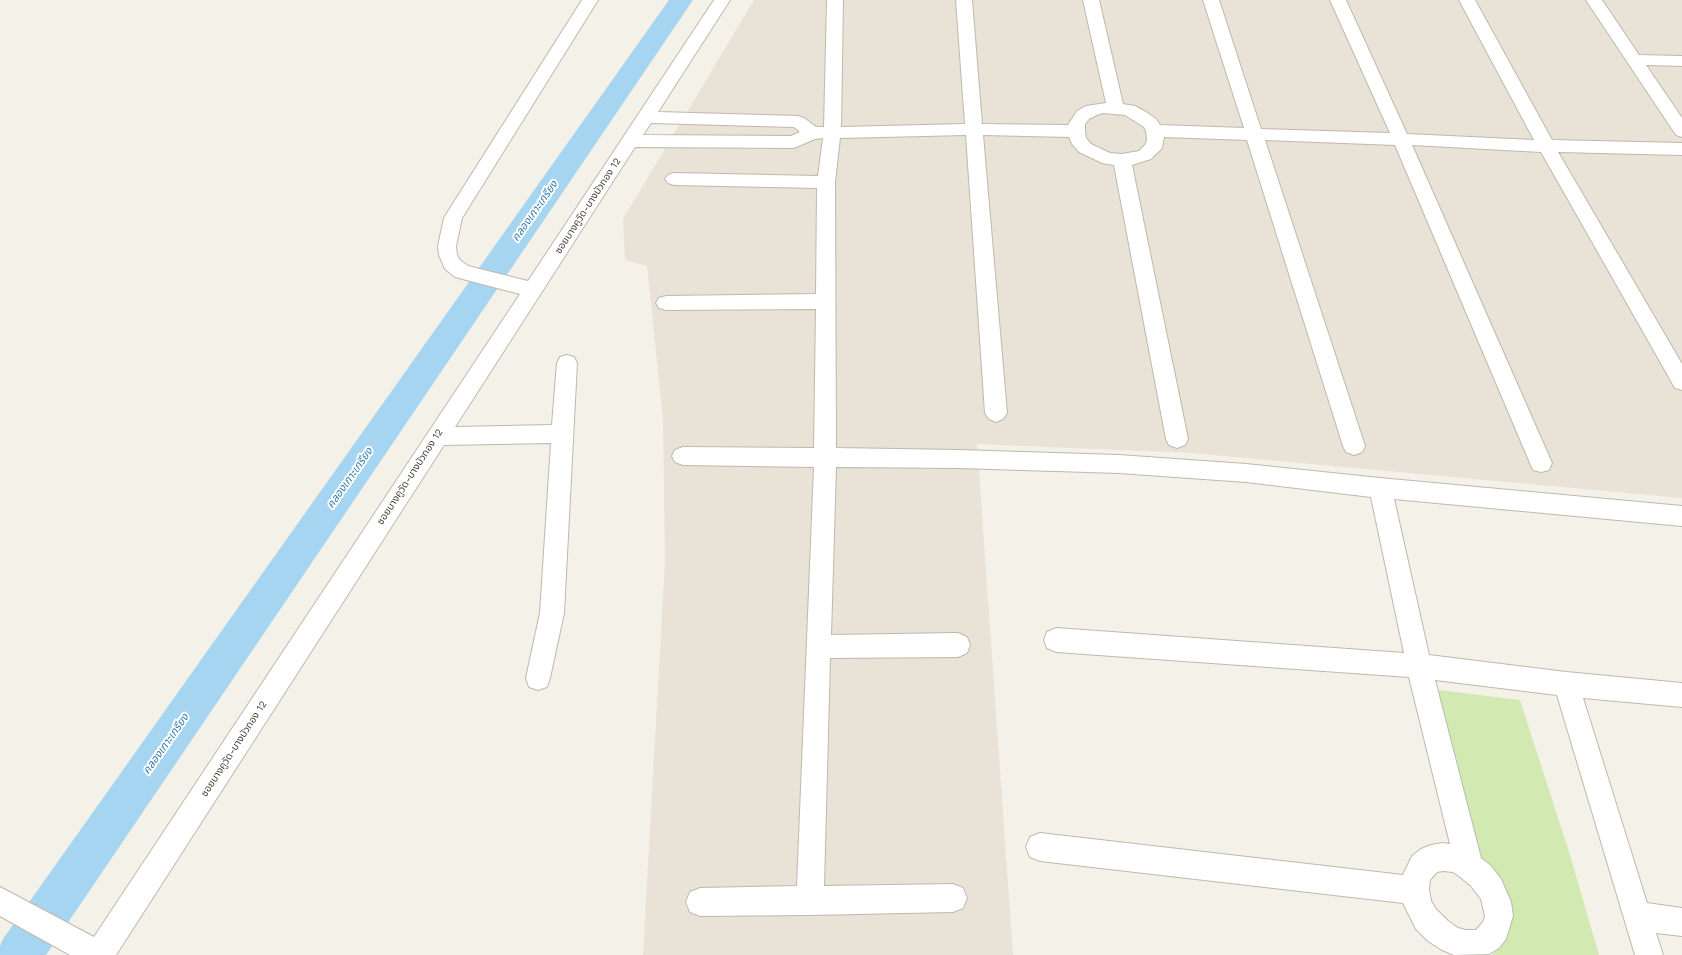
<!DOCTYPE html>
<meta charset="utf-8">
<style>
body{margin:0}
canvas{display:block;background:#f4f1e9}
</style>
<canvas width="1682" height="955"></canvas>
<script>
const ctx = document.querySelector('canvas').getContext('2d');
ctx.lineJoin = 'round';
function fillPath(path, color) {
  ctx.fillStyle = color;
  ctx.fill(path, 'evenodd');
}
function toPath(rows) {
  const path = new Path2D();
  for (const r of rows) {
    path.moveTo(r[0], r[1]);
    for (let i = 2; i < r.length; i += 2) path.lineTo(r[i], r[i + 1]);
  }
  return path;
}
function strokePath(path, color, width, dash) {
  ctx.strokeStyle = color;
  ctx.lineWidth = width;
  ctx.lineCap = dash ? 'butt' : 'round';
  ctx.setLineDash(dash || []);
  ctx.stroke(path);
}
function drawText(font, color, halo, rows, align = 'center') {
  ctx.font = font + ' "Work Sans","Noto Sans Thai",sans-serif';
  ctx.lineWidth = 4;
  ctx.setLineDash([]);
  ctx.textBaseline = 'middle';
  ctx.strokeStyle = halo;
  ctx.fillStyle = color;
  for (const [text, x, y, turn = 0] of rows) {
    ctx.save();
    ctx.translate(x, y);
    ctx.rotate((+turn || 0) * Math.PI / 180);
    ctx.textAlign = isNaN(turn) ? turn : align;
    if (halo) ctx.strokeText(text, 0, 0);
    ctx.fillText(text, 0, 0);
    ctx.restore();
  }
}
fillPath(toPath([
 [754,0,1682,0,1682,498,1191,453,977,444,1013,955,643,955,665,561,663,419,647,266,625,260,623,219]
]), '#e8e2d7');
fillPath(toPath([
 [1423,688,1520,700,1570,855,1599,955,1492,955,1499,945]
]), '#d2e9b2');
fillPath(toPath([
 [669,0,693,0,46,955,0,955,0,946,3,939,669,0]
]), '#a5d5f1');
const minor = toPath([
 [582,0,598,0,462,218,456,246,457,255,460,260,468,266,528,281,714,0,730,0,658,112,798,116,804,118,816,127,824,127,827,0,843,0,841,127,965,124,956,0,972,0,982,124,1068,125,1077,111,1086,106,1106,103,1083,0,1099,0,1123,104,1135,106,1146,112,1156,119,1160,125,1244,128,1203,0,1219,0,1261,129,1390,133,1330,0,1346,0,1407,134,1534,140,1459,0,1475,0,1552,140,1682,143,1682,155,1558,152,1682,364,1682,390,1675,388,1541,152,1412,145,1552,463,1549,470,1541,472,1533,470,1530,463,1395,145,1265,140,1365,446,1362,452,1354,455,1346,452,1343,446,1247,140,1164,137,1162,148,1151,159,1132,165,1188,439,1185,445,1177,448,1169,445,1166,439,1114,165,1102,163,1079,152,1072,144,1069,137,983,135,1007,413,1003,419,996,422,989,419,985,413,966,135,840,138,835,182,836,448,959,450,1119,455,1246,464,1380,478,1682,506,1682,526,1394,499,1429,655,1566,672,1682,683,1682,707,1583,698,1647,903,1682,908,1682,936,1656,933,1663,955,1635,955,1557,695,1435,680,1481,858,1491,866,1501,879,1511,902,1513,916,1506,939,1499,948,1489,954,1454,955,1442,950,1428,941,1416,929,1403,903,1040,861,1030,857,1026,847,1030,837,1040,833,1403,875,1412,856,1421,849,1431,845,1443,843,1450,844,1409,677,1056,652,1047,648,1044,640,1047,632,1056,628,1404,653,1371,497,1246,482,1119,473,959,468,836,467,831,635,958,633,967,637,970,645,967,653,958,657,830,658,824,886,953,884,963,888,967,898,963,908,953,912,810,915,700,916,690,912,686,902,690,892,700,888,797,886,814,467,683,465,675,462,672,456,675,450,683,447,814,448,816,309,666,310,659,308,656,303,659,298,666,296,816,294,817,188,674,185,668,183,665,179,668,175,674,173,818,176,823,138,815,139,794,148,635,147,455,427,552,425,557,363,560,357,567,355,574,357,577,363,564,613,550,678,547,687,538,690,529,687,526,678,540,613,551,443,444,445,116,955,70,955,0,916,0,887,94,937,520,294,455,277,445,269,439,255,438,246,444,218,447,213,582,0],
 [1103,113,1125,115,1144,127,1146,131,1147,140,1145,145,1139,151,1122,154,1110,153,1091,144,1086,138,1085,131,1085,124,1089,119,1097,115,1103,113],
 [651,123,794,127,800,132,791,136,643,135,651,123],
 [1443,871,1453,872,1459,876,1471,886,1481,899,1485,916,1483,922,1476,930,1466,930,1458,928,1448,921,1436,909,1431,901,1429,890,1430,880,1437,872,1443,871],
 [1586,0,1602,0,1639,55,1682,56,1682,66,1646,65,1682,118,1682,137,1676,135,1586,0]
]);
strokePath(minor, '#c0b8ab', 2);
fillPath(minor, '#fff');
drawText('10px', '#484137', '#fff', [
 ["ซอยบางคูวัด-บางบัวทอง 12",588,206,-57],
 ["ซอยบางคูวัด-บางบัวทอง 12",410,477,-57],
 ["ซอยบางคูวัด-บางบัวทอง 12",234,749,-57]
]);
drawText('italic 11px', '#2e7bae', '#fff', [
 ["คลองเกาะเกรียง",535,211,-55],
 ["คลองเกาะเกรียง",350,478,-55],
 ["คลองเกาะเกรียง",166,744,-55]
]);
</script>
